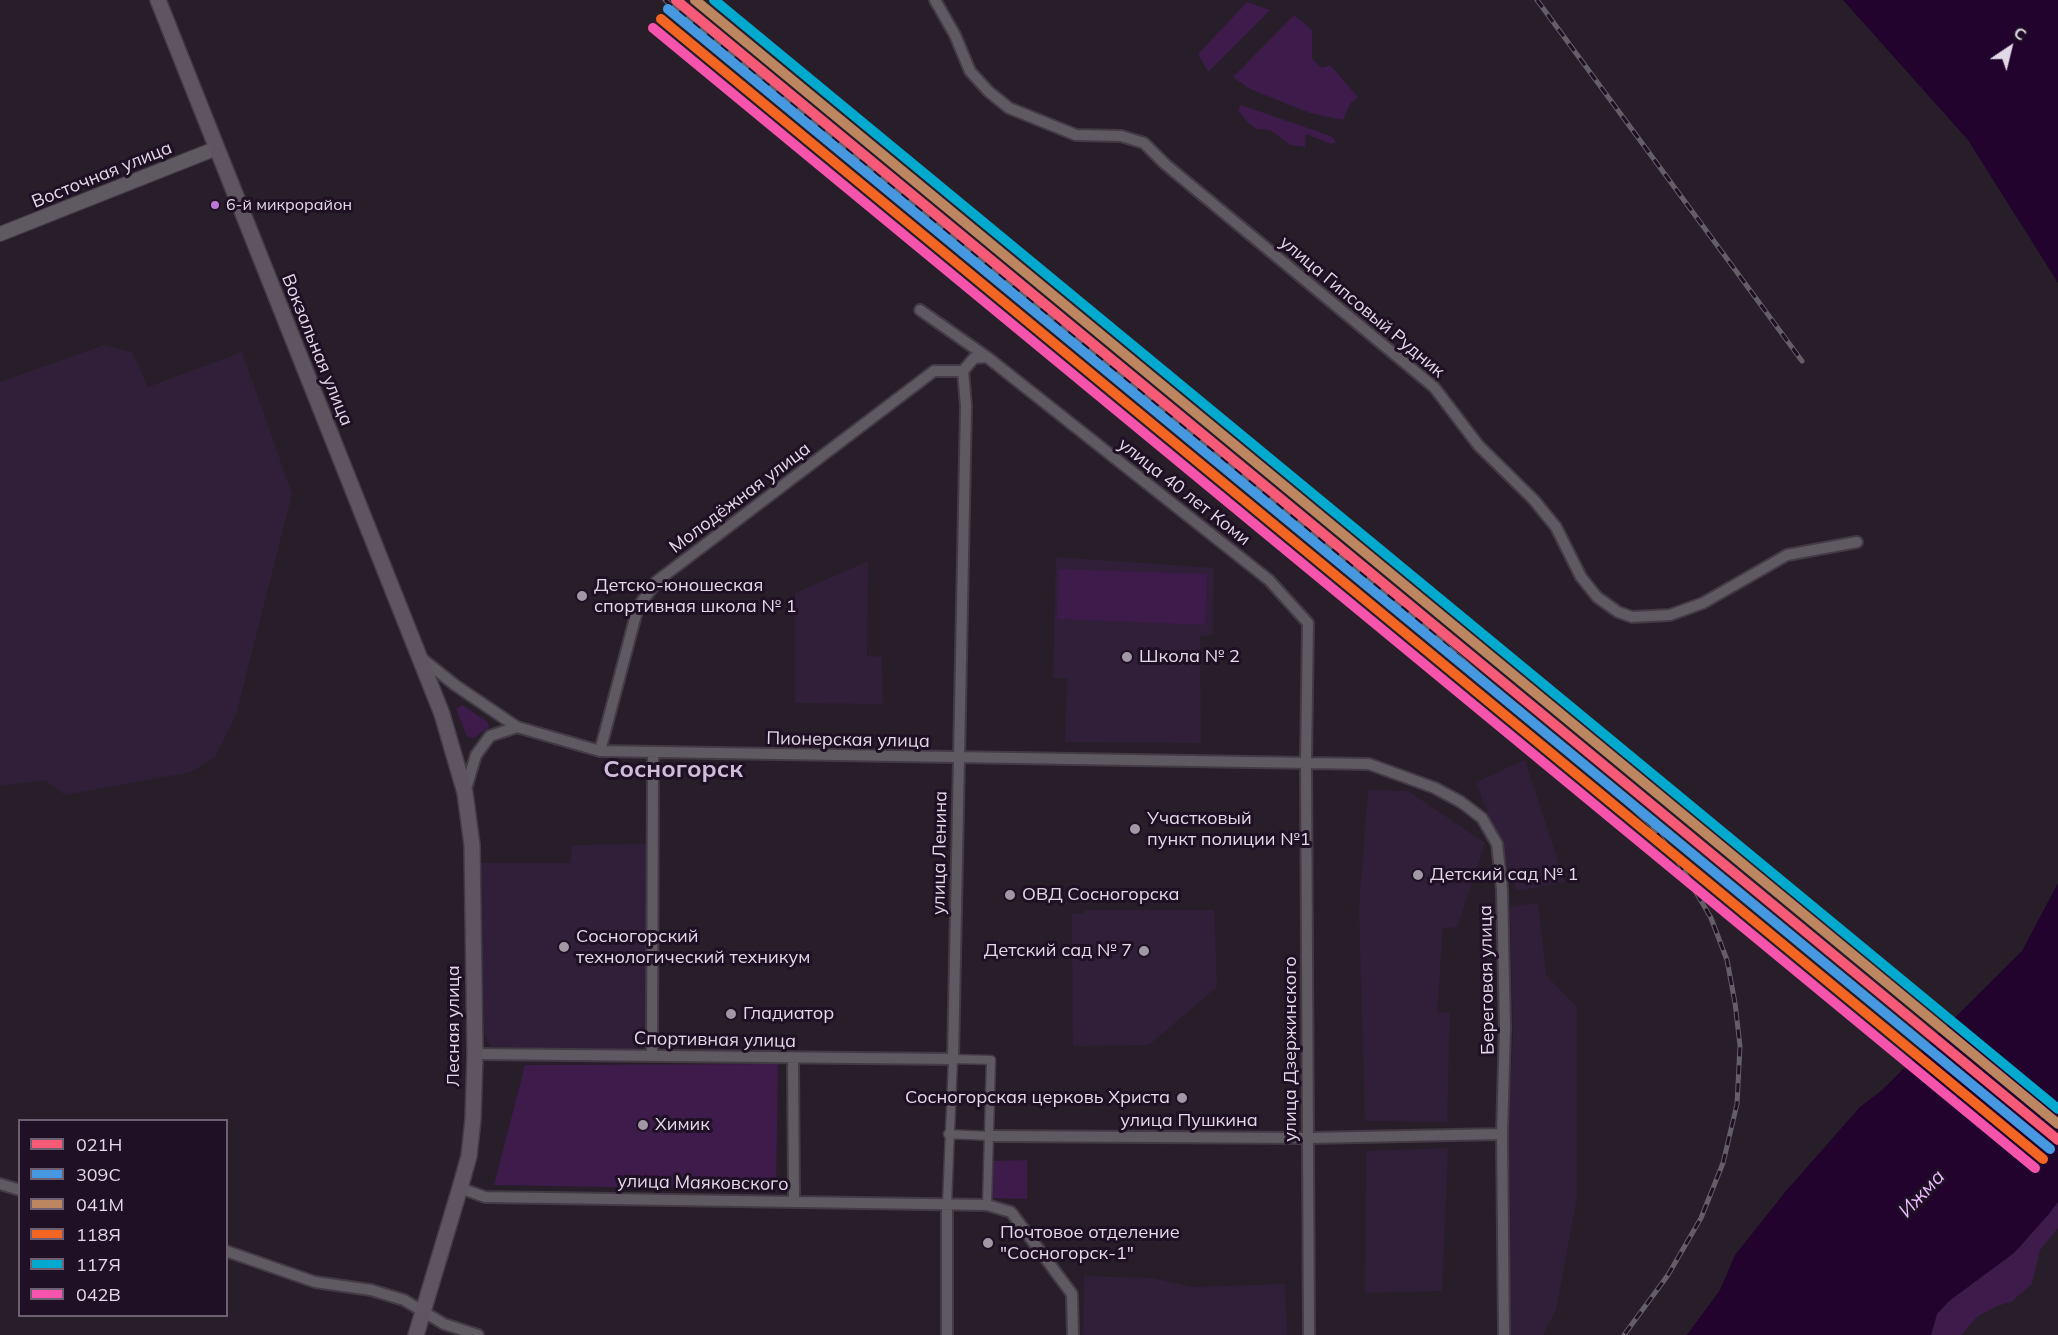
<!DOCTYPE html>
<meta charset="utf-8">
<style>
body{margin:0}
#map{position:relative;width:2058px;height:1335px;overflow:hidden;background:#271e2a;font-family:Mulish,sans-serif}
canvas{display:block}
.legend{position:absolute;left:18px;top:1119px;width:210px;height:198px;box-sizing:border-box;background:#1f1025;border:2px solid #6d6073;margin:0;padding:8px 10px;list-style:none;font-size:18px;color:#e3d8e7}
.legend li{display:flex;align-items:center;gap:12px;height:30px}
.legend b{width:30px;border:2px solid #6d6073}
.north{position:absolute;left:1980px;top:18px;width:60px;height:60px;-webkit-text-stroke:4px #1f1025;paint-order:stroke;rotate:35deg;font-size:16px;font-weight:700;line-height:24px;text-align:center;color:#e3d8e7}
.north::after{content:'';display:block;margin:auto;width:21px;height:27px;background:#e3d8e7;clip-path:polygon(50% 0,100% 100%,50% 72%,0 100%)}
</style>
<div id="map">
<canvas width="2058" height="1335"></canvas>
<ul class="legend">
<li><b style="height:8px;background:#f75a77"></b>021Н</li>
<li><b style="height:8px;background:#4699e1"></b>309С</li>
<li><b style="height:8px;background:#bb8660"></b>041М</li>
<li><b style="height:8px;background:#f26522"></b>118Я</li>
<li><b style="height:8px;background:#00a9ce"></b>117Я</li>
<li><b style="height:8px;background:#f653ac"></b>042В</li>
</ul>
<div class="north">С</div>
</div>
<script>
const ctx = document.querySelector('canvas').getContext('2d');
ctx.lineJoin = 'round';
function fillPath(path, color) {
  ctx.fillStyle = color;
  ctx.fill(path, 'evenodd');
}
function toPath(rows) {
  const path = new Path2D();
  for (const r of rows) {
    path.moveTo(r[0], r[1]);
    for (let i = 2; i < r.length; i += 2) path.lineTo(r[i], r[i + 1]);
  }
  return path;
}
function strokePath(path, color, width, dash) {
  ctx.strokeStyle = color;
  ctx.lineWidth = width;
  ctx.lineCap = dash ? 'butt' : 'round';
  ctx.setLineDash(dash || []);
  ctx.stroke(path);
}
function drawText(font, color, halo, rows, align = 'center') {
  ctx.font = font + ' Mulish,sans-serif';
  ctx.lineWidth = 6;
  ctx.setLineDash([]);
  ctx.textBaseline = 'middle';
  ctx.strokeStyle = halo;
  ctx.fillStyle = color;
  for (const [text, x, y, turn = 0] of rows) {
    ctx.save();
    ctx.translate(x, y);
    ctx.rotate((+turn || 0) * Math.PI / 180);
    ctx.textAlign = isNaN(turn) ? turn : align;
    if (halo) ctx.strokeText(text, 0, 0);
    ctx.fillText(text, 0, 0);
    ctx.restore();
  }
}
fillPath(toPath([
 [104,345,132,352,148,387,242,352,292,494,236,715,215,757,191,772,65,795,45,780,0,786,0,382],
 [1056,557,1214,568,1213,635,1200,636,1201,743,1065,742,1067,678,1053,678],
 [868,561,867,656,882,657,883,704,795,703,795,593],
 [1525,760,1565,882,1517,891,1476,782],
 [1368,790,1408,791,1485,843,1457,927,1443,928,1437,1012,1450,1013,1447,1122,1365,1121,1359,908],
 [649,844,646,1039,632,1051,491,1047,481,1030,481,863,570,863,572,845],
 [1538,903,1546,975,1577,1007,1577,1197,1556,1310,1543,1335,1508,1335,1507,1144,1513,1035,1510,907],
 [1085,910,1214,910,1217,987,1149,1045,1073,1046,1072,914,1084,914],
 [1448,1148,1442,1291,1365,1293,1366,1151],
 [1084,1276,1152,1278,1192,1287,1285,1284,1287,1335,1083,1335]
]), '#311f39');
fillPath(toPath([
 [1247,2,1270,10,1208,72,1198,54],
 [1294,15,1312,30,1312,59,1322,68,1330,65,1358,97,1350,104,1343,120,1310,113,1250,89,1233,77],
 [1241,105,1331,136,1336,142,1331,144,1306,134,1305,147,1291,145,1270,130,1257,129,1248,123,1238,110],
 [1059,569,1207,574,1205,625,1057,619],
 [462,705,488,722,489,727,473,739,467,736,456,709],
 [778,1064,776,1190,494,1185,525,1065],
 [1027,1160,1027,1199,990,1198,991,1161],
 [2058,1202,2058,1228,2040,1250,2032,1284,2011,1302,1997,1306,1977,1317,1961,1335,1931,1335,1937,1314,1949,1301,2018,1249]
]), '#3d1b4a');
fillPath(toPath([
 [1843,0,2058,0,2058,283,1968,140],
 [2058,883,2058,1202,2048,1215,2014,1253,1949,1301,1937,1314,1931,1335,1687,1335,1720,1290,1735,1255,1786,1191,1860,1107,1881,1091,2022,951]
]), '#21032d');
fillPath(toPath([
 [1935,1034,2058,1136,2058,1146,1929,1040]
]), '#271e2a');
const pedestrian = toPath([
 [948,1134,989,1136],
 [947,1204,953,1059,991,1060,987,1205]
]);
const minor = toPath([
 [935,0,955,35,970,71,988,91,1009,108,1076,135,1121,136,1144,143,1165,164,1434,387,1479,446,1534,500,1556,527,1581,577,1597,597,1618,612,1632,617,1670,615,1703,603,1787,555,1857,542],
 [920,310,987,357,1269,580,1308,623,1306,763,1309,1335],
 [963,371,974,358,987,357],
 [420,657,455,685,517,727,600,751,1369,764,1435,788,1461,802,1482,818,1497,844,1502,889,1505,1027,1502,1134,1504,1335],
 [600,751,638,607,657,581,934,371,963,371],
 [465,792,476,755,490,736,517,727],
 [475,1054,953,1059,966,406,963,371],
 [652,1056,653,753],
 [793,1058,794,1201],
 [989,1136,1308,1138,1502,1134],
 [0,1184,20,1190],
 [460,1188,485,1197,987,1205,1011,1212,1072,1294,1073,1335],
 [947,1204,947,1335],
 [226,1251,315,1282,371,1290,404,1300,444,1324,478,1335]
]);
const tertiary = toPath([
 [0,234,217,148]
]);
const secondary = toPath([
 [158,0,442,714,465,793,472,845,475,1054,473,1119,469,1156,460,1188,416,1335]
]);
strokePath(pedestrian, '#423a45', 11);
strokePath(minor, '#423a45', 14);
strokePath(tertiary, '#423a45', 16);
strokePath(secondary, '#423a45', 18);
strokePath(pedestrian, '#5f5962', 8);
strokePath(minor, '#5f5962', 10);
strokePath(tertiary, '#5f5962', 14);
strokePath(secondary, '#5e5561', 15);
const rail = toPath([
 [665,0,1424,625,1538,728,1622,798,1651,825,1678,861,1711,918,1727,960,1735,1003,1740,1046,1737,1104,1723,1163,1701,1218,1668,1275,1624,1335],
 [1537,0,1802,361]
]);
strokePath(rail, '#645e66', 5);
strokePath(rail, '#1f1025', 3, [9]);
strokePath(toPath([
 [676,0,2058,1140]
]), '#f75a77', 10);
strokePath(toPath([
 [668,9,2050,1149]
]), '#4699e1', 10);
strokePath(toPath([
 [695,0,2058,1124]
]), '#bb8660', 10);
strokePath(toPath([
 [661,19,2043,1159]
]), '#f26522', 10);
strokePath(toPath([
 [714,0,2058,1109]
]), '#00a9ce', 10);
strokePath(toPath([
 [653,28,2035,1168]
]), '#f653ac', 10);
for (const [x, y, r, color] of [
 [215,205,5,"#ba77d6"],
 [582,596,6,"#a197a5"],
 [1127,657,6,"#a197a5"],
 [1135,829,6,"#a197a5"],
 [1418,875,6,"#a197a5"],
 [1010,895,6,"#a197a5"],
 [564,947,6,"#a197a5"],
 [1144,951,6,"#a197a5"],
 [731,1014,6,"#a197a5"],
 [1182,1098,6,"#a197a5"],
 [643,1125,6,"#a197a5"],
 [988,1243,6,"#a197a5"]
]) {
  const dot = new Path2D();
  dot.arc(x, y, r, 0, 2 * Math.PI);
  ctx.fillStyle = color;
  ctx.fill(dot);
  strokePath(dot, '#1f1025', 2);
}
drawText('16px', '#e3d8e7', '#1f1025', [
 ["6-й микрорайон",226,205]
], 'left');
drawText('18px', '#e3d8e7', '#1f1025', [
 ["Восточная улица",102,175,-22],
 ["улица Гипсовый Рудник",1362,307,40],
 ["Вокзальная улица",317,350,68],
 ["улица 40 лет Коми",1184,492,38],
 ["Молодёжная улица",740,498,-37],
 ["Пионерская улица",848,740,1],
 ["улица Ленина",940,853,-89],
 ["Береговая улица",1487,980,-91],
 ["Лесная улица",454,1026,-90],
 ["Спортивная улица",715,1040,1],
 ["улица Дзержинского",1291,1049,-90],
 ["улица Пушкина",1189,1121],
 ["улица Маяковского",703,1183,1]
]);
drawText('18px', '#e3d8e7', '#1f1025', [
 ["Детско-юношеская",594,586],
 ["спортивная школа № 1",594,607],
 ["Школа № 2",1139,657],
 ["Участковый",1147,819],
 ["пункт полиции №1",1147,840],
 ["Детский сад № 1",1430,875],
 ["ОВД Сосногорска",1022,895],
 ["Сосногорский",576,937],
 ["технологический техникум",576,958],
 ["Детский сад № 7",1132,951,"right"],
 ["Гладиатор",743,1014],
 ["Сосногорская церковь Христа",1170,1098,"right"],
 ["Химик",655,1125],
 ["Почтовое отделение",1000,1233],
 ["\"Сосногорск-1\"",1000,1254]
], 'left');
drawText('italic 20px', '#e7b9fb', '#1f1025', [
 ["Ижма",1922,1194,-47]
]);
drawText('bold 24px', '#d0bbd9', '#1f1025', [
 ["Сосногорск",673,770]
]);
</script>
